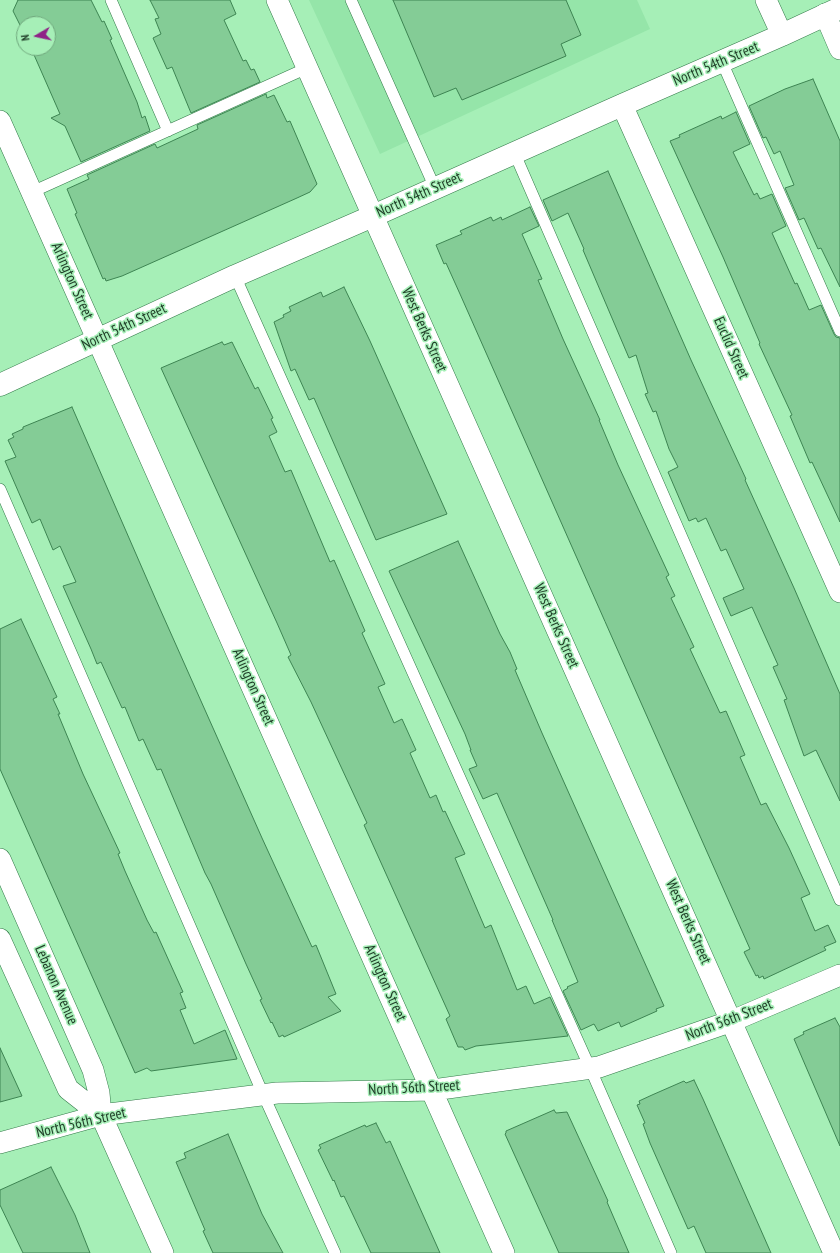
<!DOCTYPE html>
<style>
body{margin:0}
#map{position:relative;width:840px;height:1253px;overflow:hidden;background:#a6efb7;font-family:"PT Sans Narrow",sans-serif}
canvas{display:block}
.north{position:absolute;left:16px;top:16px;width:40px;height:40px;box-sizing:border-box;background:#a6efb7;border:1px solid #71a97e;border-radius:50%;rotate:261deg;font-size:11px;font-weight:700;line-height:16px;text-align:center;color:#213f29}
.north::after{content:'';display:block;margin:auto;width:14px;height:18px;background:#8f2387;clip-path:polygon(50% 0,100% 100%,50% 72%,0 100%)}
</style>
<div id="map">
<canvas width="840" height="1253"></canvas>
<div class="north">N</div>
</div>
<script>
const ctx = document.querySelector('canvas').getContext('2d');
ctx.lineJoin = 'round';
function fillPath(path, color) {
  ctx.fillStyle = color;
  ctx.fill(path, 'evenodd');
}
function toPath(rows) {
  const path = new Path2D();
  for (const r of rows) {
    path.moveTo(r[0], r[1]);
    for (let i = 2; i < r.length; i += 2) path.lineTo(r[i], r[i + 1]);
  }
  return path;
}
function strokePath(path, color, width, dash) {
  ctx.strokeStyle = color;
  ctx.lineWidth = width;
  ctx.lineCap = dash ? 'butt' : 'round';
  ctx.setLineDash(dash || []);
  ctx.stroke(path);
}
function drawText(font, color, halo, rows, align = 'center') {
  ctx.font = font + ' "PT Sans Narrow",sans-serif';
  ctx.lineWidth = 3;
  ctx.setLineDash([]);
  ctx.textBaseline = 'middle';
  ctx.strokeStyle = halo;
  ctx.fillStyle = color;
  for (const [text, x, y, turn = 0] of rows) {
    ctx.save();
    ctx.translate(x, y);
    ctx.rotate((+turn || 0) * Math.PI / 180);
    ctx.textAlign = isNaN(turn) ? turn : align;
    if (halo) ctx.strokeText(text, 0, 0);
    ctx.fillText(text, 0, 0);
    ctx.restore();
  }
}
fillPath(toPath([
 [309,0,637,0,650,29,380,154]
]), '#95e5a9');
const building = toPath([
 [18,0,91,0,102,22,104,21,112,39,110,40,137,102,142,118,145,116,150,131,81,162,65,126,51,118,60,114,31,48,48,48,48,24,24,24,24,33,13,11,18,0],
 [150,0,230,0,236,14,224,20,243,61,246,60,251,70,254,69,260,82,191,113,172,67,167,69,153,38,161,34,155,19,159,18,150,0],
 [393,0,566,0,581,35,561,44,566,56,462,100,456,88,434,97,393,0],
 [813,79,840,141,840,287,821,248,818,249,804,218,799,220,785,188,794,185,780,151,774,154,766,137,763,138,749,106,785,89,813,79],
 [266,94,267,98,274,95,287,122,290,121,317,184,310,192,297,198,122,276,106,281,105,278,103,279,75,214,77,213,67,189,89,179,87,175,155,144,157,148,198,129,197,125,266,94],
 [736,112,750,144,733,152,754,195,757,193,760,199,772,194,786,226,772,233,795,284,797,283,809,310,821,305,834,334,836,337,840,338,840,522,812,462,810,463,790,416,792,415,759,344,760,343,723,257,670,141,680,137,679,135,721,116,722,119,736,112],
 [608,171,691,360,746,479,745,480,794,588,840,694,840,801,816,750,804,756,784,700,787,699,773,667,778,665,752,607,731,616,723,598,744,589,726,549,721,551,706,518,698,522,696,518,689,521,668,472,678,467,669,449,656,411,653,412,645,394,648,393,636,355,629,358,583,250,584,249,568,213,552,221,543,200,608,171],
 [530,207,539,226,522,234,542,279,538,280,563,339,600,420,599,420,618,465,669,575,666,577,675,596,671,598,694,647,690,649,720,713,726,711,745,755,740,757,761,805,766,803,789,848,810,894,801,898,815,931,828,925,836,942,824,947,826,950,764,979,763,976,759,978,758,975,756,976,744,952,750,949,460,294,446,263,444,264,436,245,462,234,460,231,491,217,493,221,501,217,502,220,530,207],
 [344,287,370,341,447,514,376,540,314,398,309,400,295,369,291,371,274,322,284,317,283,315,291,311,289,307,321,292,323,297,344,287],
 [222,342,224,345,232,342,255,389,258,387,273,418,271,419,277,432,269,436,285,472,291,470,330,562,334,560,365,631,362,633,385,684,378,687,394,723,402,719,416,750,410,753,430,798,436,795,443,812,445,811,465,854,455,858,485,928,491,925,517,990,526,986,534,1004,550,997,568,1036,476,1046,465,1050,463,1047,458,1047,446,1019,450,1016,364,825,367,823,311,702,288,657,291,655,277,623,161,368,222,342],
 [72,407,156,600,262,838,312,947,316,945,336,994,328,997,341,1011,284,1037,283,1035,279,1037,272,1022,271,1023,260,1000,262,999,246,964,211,884,205,873,161,769,157,770,143,739,139,741,125,707,122,708,101,662,97,664,91,649,63,586,76,582,60,546,53,550,40,519,32,523,5,461,16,457,8,440,14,437,12,434,23,429,23,427,72,407],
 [458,541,500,634,510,652,517,669,515,670,542,733,664,1006,656,1009,657,1011,621,1027,619,1022,598,1031,594,1024,581,1030,563,991,568,988,567,987,578,982,552,920,553,920,497,793,483,799,469,769,477,766,470,750,471,750,465,734,389,571,458,541],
 [21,619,57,697,53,699,60,714,58,714,83,774,120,853,118,854,125,871,147,920,154,933,156,932,160,941,183,992,180,993,186,1008,180,1010,194,1044,225,1030,237,1059,151,1071,147,1068,135,1073,0,769,0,629,21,619],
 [835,1018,840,1027,840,1146,794,1039,804,1034,803,1032,835,1018],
 [0,1048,22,1096,0,1102,0,1048],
 [694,1080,703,1099,771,1253,706,1253,694,1226,688,1229,650,1143,643,1124,645,1123,637,1105,640,1104,639,1101,652,1095,684,1081,686,1083,694,1080],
 [554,1110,556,1113,567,1112,608,1201,607,1202,629,1253,559,1253,505,1134,506,1133,506,1131,554,1110],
 [376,1123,386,1143,390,1141,440,1253,371,1253,344,1196,341,1197,334,1180,333,1181,318,1150,321,1148,319,1145,365,1125,366,1127,376,1123],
 [228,1134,262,1214,283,1253,213,1253,203,1231,205,1230,176,1162,186,1158,184,1153,228,1134],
 [51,1167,75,1215,90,1253,23,1253,0,1205,0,1190,51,1167]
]);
fillPath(building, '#84cc96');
strokePath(building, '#3d8452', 1);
const service = toPath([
 [111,0,168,131],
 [351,0,435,188],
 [722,62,840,331],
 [514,152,840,900],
 [32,192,307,68],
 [235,276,590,1068,671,1253],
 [0,489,263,1094,335,1253]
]);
const minor = toPath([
 [277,0,834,1253],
 [766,0,782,35],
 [825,14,840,49],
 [622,105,840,592],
 [0,121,504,1253],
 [0,859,93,1070,99,1093,101,1115,163,1253],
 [0,939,68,1089,101,1115],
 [0,1143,101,1115,277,1093,433,1090,599,1067,732,1021,840,975]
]);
const tertiary = toPath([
 [0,385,235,276,373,216,622,105,782,35,840,8]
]);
strokePath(service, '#337a49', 12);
strokePath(minor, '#337a49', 22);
strokePath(tertiary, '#337a49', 23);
strokePath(service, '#fff', 11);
strokePath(minor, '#fff', 21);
strokePath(tertiary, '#fff', 22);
drawText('15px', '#213f29', '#a6efb7', [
 ["North 54th Street",716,64,-23],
 ["North 54th Street",419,195,-24],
 ["Arlington Street",72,281,66],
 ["North 54th Street",124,327,-25],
 ["West Berks Street",424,330,66],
 ["Euclid Street",731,348,66],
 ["West Berks Street",556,626,66],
 ["Arlington Street",253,687,66],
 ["West Berks Street",688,922,66],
 ["Arlington Street",385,983,66],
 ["Lebanon Avenue",56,985,66],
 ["North 56th Street",729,1020,-21],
 ["North 56th Street",414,1088,-3],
 ["North 56th Street",81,1123,-13]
]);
</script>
